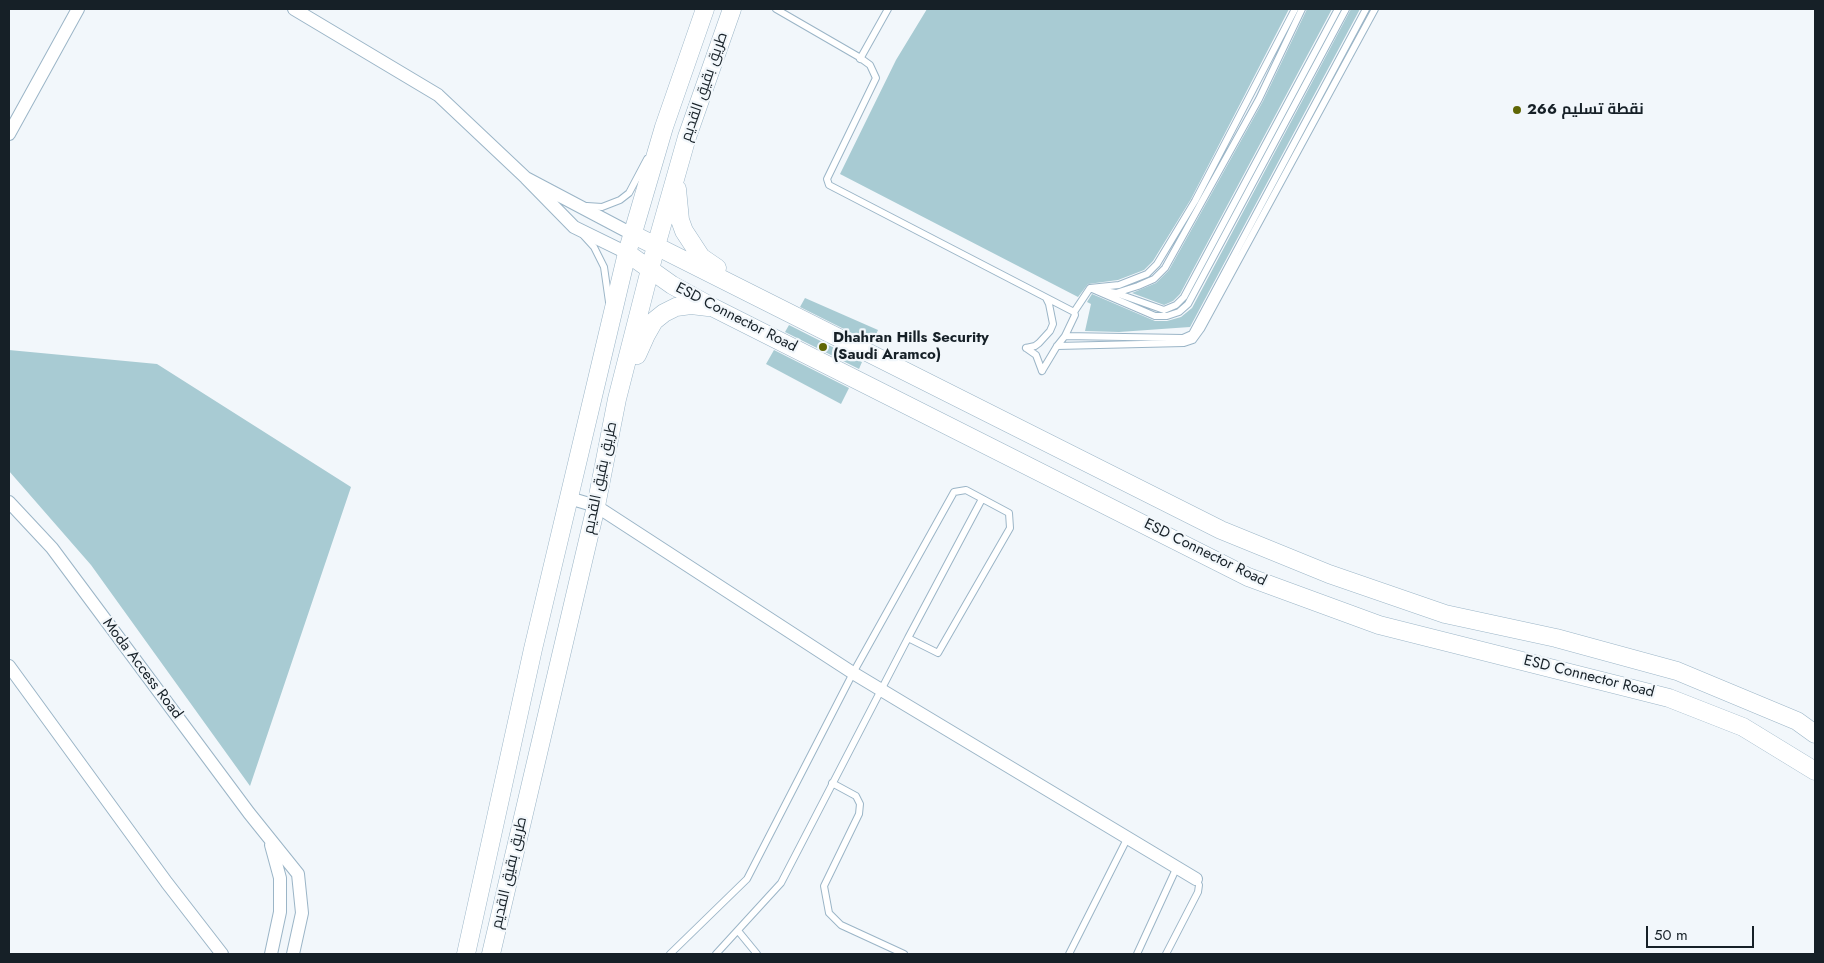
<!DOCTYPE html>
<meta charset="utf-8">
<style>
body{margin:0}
#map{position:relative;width:1824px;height:963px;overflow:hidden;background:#f2f7fb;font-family:Jost,sans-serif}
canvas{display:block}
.frame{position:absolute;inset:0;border:10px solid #162027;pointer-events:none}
.scale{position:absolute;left:1646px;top:926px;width:108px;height:22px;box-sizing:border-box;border:2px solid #162027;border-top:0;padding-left:6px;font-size:15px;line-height:18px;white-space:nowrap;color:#162027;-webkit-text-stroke:4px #f2f7fb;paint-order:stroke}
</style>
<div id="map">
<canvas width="1824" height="963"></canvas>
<div class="frame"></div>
<div class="scale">50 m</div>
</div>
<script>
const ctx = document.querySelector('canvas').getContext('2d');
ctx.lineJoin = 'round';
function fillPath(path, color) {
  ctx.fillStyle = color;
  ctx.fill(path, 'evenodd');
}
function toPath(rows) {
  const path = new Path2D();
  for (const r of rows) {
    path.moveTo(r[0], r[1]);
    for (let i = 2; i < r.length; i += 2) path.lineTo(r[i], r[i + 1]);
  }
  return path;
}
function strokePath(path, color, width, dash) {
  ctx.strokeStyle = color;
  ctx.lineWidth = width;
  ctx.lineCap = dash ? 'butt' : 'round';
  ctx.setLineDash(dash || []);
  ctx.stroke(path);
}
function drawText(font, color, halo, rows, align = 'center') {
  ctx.font = font + ' Jost,Cairo,sans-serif';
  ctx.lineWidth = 4.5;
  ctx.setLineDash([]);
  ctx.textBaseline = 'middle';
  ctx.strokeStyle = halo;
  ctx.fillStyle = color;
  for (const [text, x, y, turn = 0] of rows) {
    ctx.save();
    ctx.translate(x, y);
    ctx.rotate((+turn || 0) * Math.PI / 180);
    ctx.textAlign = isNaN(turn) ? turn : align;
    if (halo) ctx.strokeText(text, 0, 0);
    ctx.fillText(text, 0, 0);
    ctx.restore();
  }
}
fillPath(toPath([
 [927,9,1289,9,1191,199,1153,261,1144,270,1118,280,1088,284,1078,297,840,174,896,60],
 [1307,9,1332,9,1180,294,1173,301,1164,305,1132,293,1156,283,1169,270,1263,101],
 [1351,9,1360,9,1190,327,1119,332,1085,331,1091,304,1087,302,1092,294,1155,321,1167,321,1181,317,1192,308],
 [805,298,878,330,872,343,800,307],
 [789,325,862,362,859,369,785,332],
 [9,350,157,364,351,487,250,786,91,565,9,471],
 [774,350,849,388,841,404,766,364]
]), '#a8cbd3');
const lane = toPath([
 [776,9,859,57,870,65,876,78,827,179,829,185,1074,312,1075,315,1065,336,1057,346,1042,371],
 [860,59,888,9],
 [587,206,602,207,620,200,629,193,647,159],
 [584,236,594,247,604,267,609,302],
 [1090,288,1155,316,1167,316,1179,312,1188,304,1346,9],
 [1098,290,1116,293,1164,310,1176,305,1184,297,1338,9],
 [1116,293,1138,286,1154,279,1165,268,1259,99,1302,9],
 [1074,312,1090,288,1119,285,1147,274,1157,264,1195,201,1295,9],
 [1065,336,1183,338,1192,334,1366,9],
 [1057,346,1184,343,1193,340,1201,329,1375,9],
 [1026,348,1035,346,1039,343,1050,331,1053,324,1049,304,1046,298],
 [1026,348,1036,355,1042,371],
 [908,638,982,499],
 [832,783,856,796,860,804,859,814,824,886,829,913,841,925,904,954],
 [739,932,757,954],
 [670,954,747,879,853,673,954,492,966,490,1009,513,1010,528,938,653,908,638,781,883,716,954],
 [1069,954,1127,839],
 [1137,954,1176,869],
 [1166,954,1198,892,1199,885,1196,879]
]);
const street = toPath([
 [294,9,438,95,526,178],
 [9,134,78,9],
 [627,253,574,227,526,178,632,234],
 [569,498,596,506,853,673,1196,879],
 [9,502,52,548,249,813,298,874,302,913,293,954],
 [9,666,167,883,222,954],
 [271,954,280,912,280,878,271,845]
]);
const secondary = toPath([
 [677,189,680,220,684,231,701,257,717,268],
 [632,234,1221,530,1329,574,1445,614,1556,638,1677,671,1797,721,1815,734],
 [627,253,672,285,714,308,1248,577,1379,625,1669,698,1743,727,1815,771],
 [637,355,646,335,654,321,664,313,676,307,691,305,708,307],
 [466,954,533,649,627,253,664,127,705,9],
 [491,954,596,506,617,399,656,246,687,137,732,9]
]);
strokePath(lane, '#9bb5c7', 8);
strokePath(street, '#9bb5c7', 14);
strokePath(secondary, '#9bb5c7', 19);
strokePath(lane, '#fff', 6);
strokePath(street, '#fff', 12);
strokePath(secondary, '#fff', 18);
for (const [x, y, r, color] of [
 [1517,110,5,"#5f6605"],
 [823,347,5,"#5f6605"]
]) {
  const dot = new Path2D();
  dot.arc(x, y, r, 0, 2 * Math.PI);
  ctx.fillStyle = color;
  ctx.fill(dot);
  strokePath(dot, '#f2f7fb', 2);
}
drawText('15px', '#162027', '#f2f7fb', [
 ["طريق بقيق القديم",705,87,-71],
 ["ESD Connector Road",736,318,27],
 ["طريق بقيق القديم",601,478,-78],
 ["ESD Connector Road",1205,553,26],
 ["Moda Access Road",142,669,53],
 ["ESD Connector Road",1589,677,14],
 ["طريق بقيق القديم",510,873,-77]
]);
drawText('bold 15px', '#162027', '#f2f7fb', [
 ["نقطة تسليم 266",1527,110],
 ["Dhahran Hills Security",833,338],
 ["(Saudi Aramco)",833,355]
], 'left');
</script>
